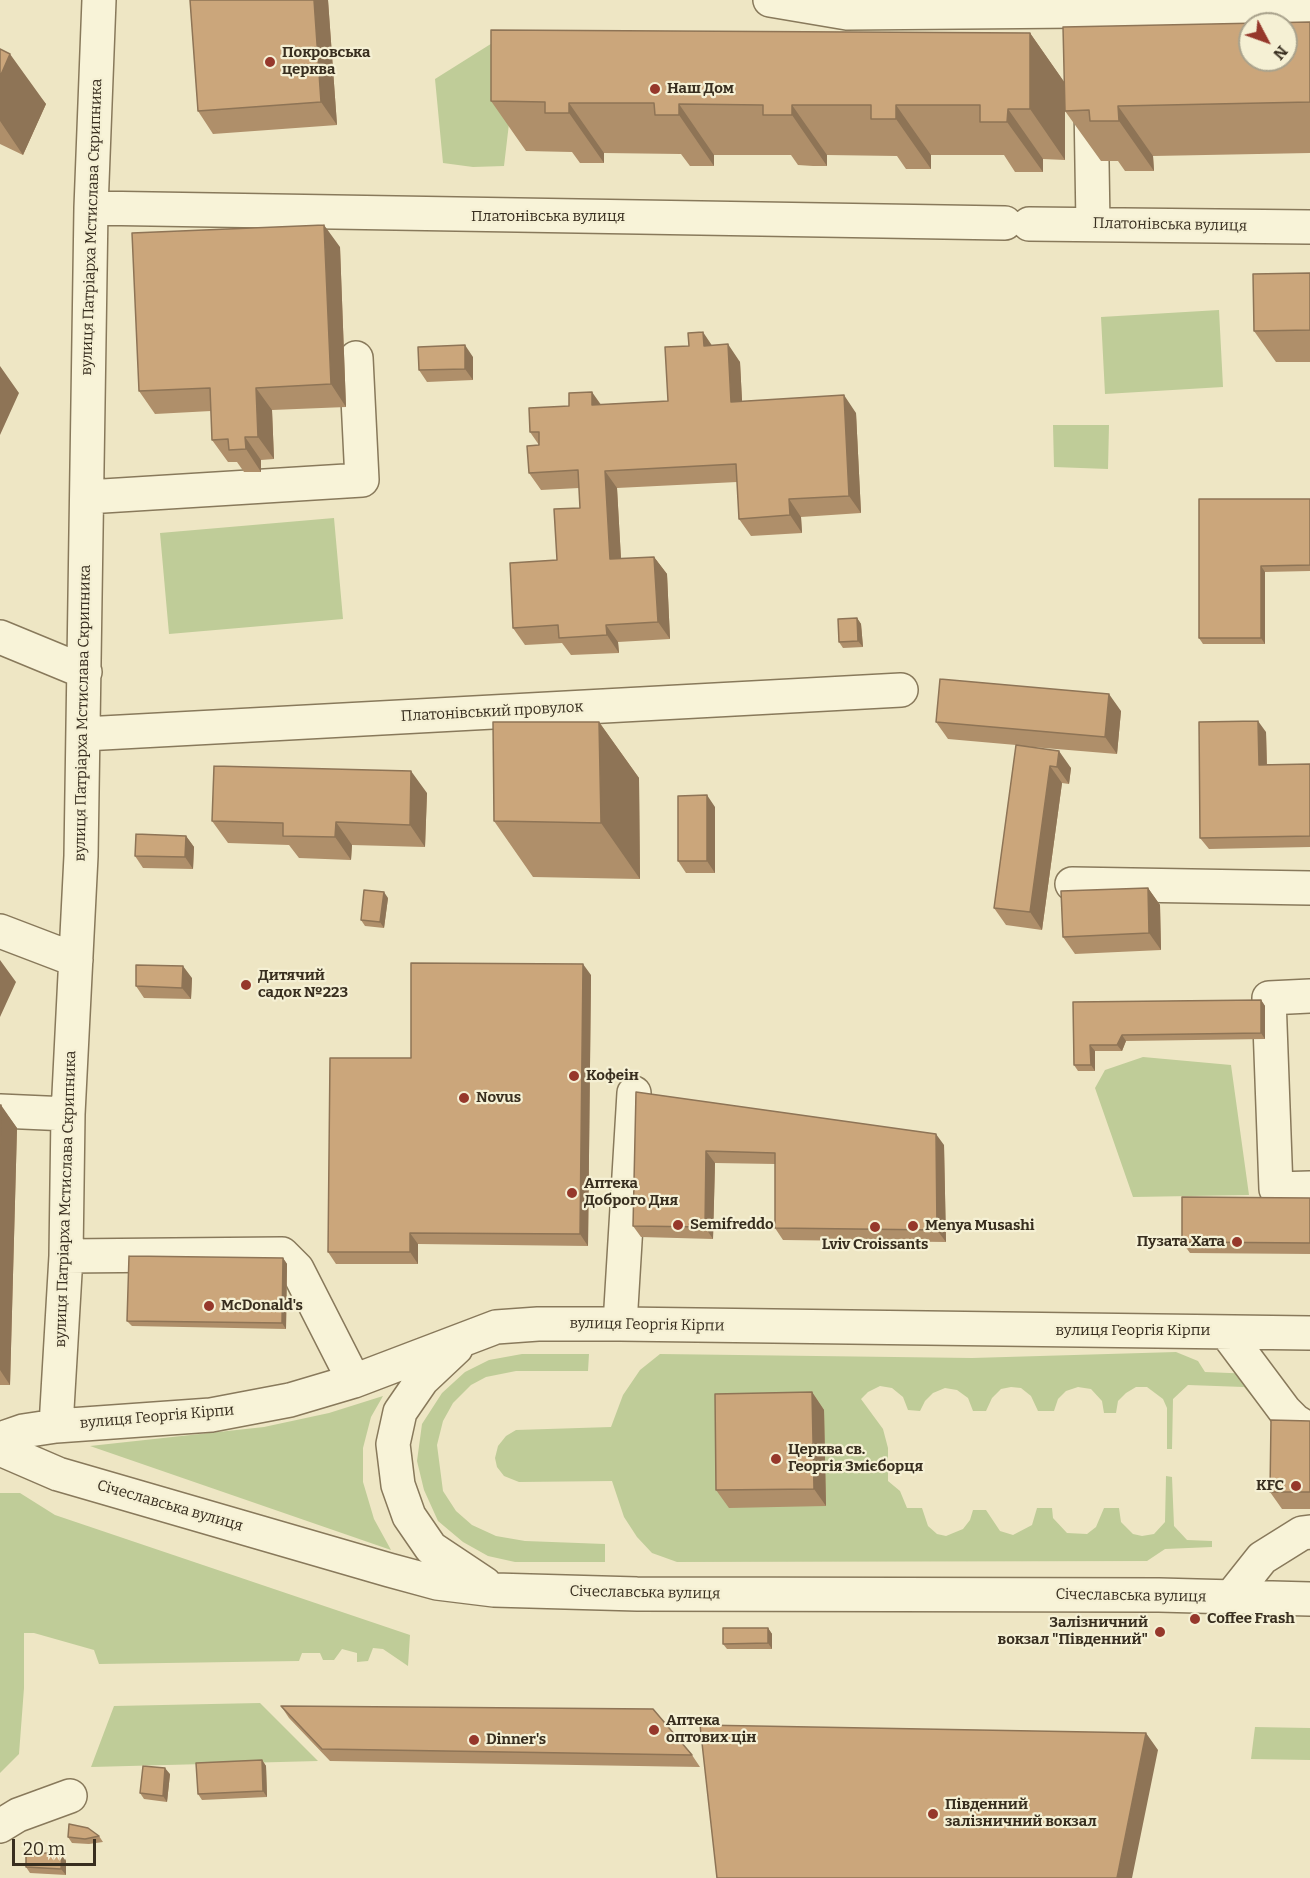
<!DOCTYPE html>
<meta charset="utf-8">
<style>
body{margin:0}
#map{position:relative;width:1310px;height:1878px;overflow:hidden;background:#eee6c4;font-family:Bitter,serif}
canvas{display:block}
.north{position:absolute;left:1238px;top:12px;width:60px;height:60px;box-sizing:border-box;background:#f5f0d4;border:2px solid #a9a28c;border-radius:50%;rotate:131deg;font-size:16px;font-weight:700;line-height:24px;text-align:center;color:#382e1f}
.north::after{content:'';display:block;margin:auto;width:21px;height:27px;background:#96382b;clip-path:polygon(50% 0,100% 100%,50% 72%,0 100%)}
.scale{position:absolute;left:12px;top:1839px;width:84px;height:27px;box-sizing:border-box;border:3px solid #382e1f;border-top:0;padding-left:8px;font-size:18px;line-height:21px;white-space:nowrap;color:#382e1f;-webkit-text-stroke:4px #f5f0d4;paint-order:stroke}
</style>
<div id="map">
<canvas width="1310" height="1878"></canvas>
<div class="north">N</div>
<div class="scale">20 m</div>
</div>
<script>
const ctx = document.querySelector('canvas').getContext('2d');
ctx.lineJoin = 'round';
function fillPath(path, color) {
  ctx.fillStyle = color;
  ctx.fill(path, 'evenodd');
}
function toPath(rows) {
  const path = new Path2D();
  for (const r of rows) {
    path.moveTo(r[0], r[1]);
    for (let i = 2; i < r.length; i += 2) path.lineTo(r[i], r[i + 1]);
  }
  return path;
}
function strokePath(path, color, width, dash) {
  ctx.strokeStyle = color;
  ctx.lineWidth = width;
  ctx.lineCap = dash ? 'butt' : 'round';
  ctx.setLineDash(dash || []);
  ctx.stroke(path);
}
function drawText(font, color, halo, rows, align = 'center') {
  ctx.font = font + ' Bitter,serif';
  ctx.lineWidth = 4.5;
  ctx.setLineDash([]);
  ctx.textBaseline = 'middle';
  ctx.strokeStyle = halo;
  ctx.fillStyle = color;
  for (const [text, x, y, turn = 0] of rows) {
    ctx.save();
    ctx.translate(x, y);
    ctx.rotate((+turn || 0) * Math.PI / 180);
    ctx.textAlign = isNaN(turn) ? turn : align;
    if (halo) ctx.strokeText(text, 0, 0);
    ctx.fillText(text, 0, 0);
    ctx.restore();
  }
}
fillPath(toPath([
 [513,30,514,81,504,166,473,167,443,163,435,79],
 [1219,310,1223,387,1105,394,1101,317],
 [1053,425,1109,425,1108,469,1054,467],
 [334,518,343,619,169,634,160,533],
 [1143,1057,1231,1065,1249,1195,1133,1197,1095,1088,1105,1070],
 [1176,1352,1198,1361,1205,1372,1254,1374,1261,1395,1254,1399,1244,1387,1188,1385,1173,1399,1172,1449,1167,1449,1167,1408,1163,1399,1147,1387,1136,1387,1126,1393,1118,1401,1116,1413,1104,1413,1102,1401,1091,1389,1078,1387,1066,1391,1058,1399,1054,1411,1038,1411,1031,1396,1021,1388,1011,1387,1001,1389,992,1398,986,1411,973,1411,968,1398,957,1390,945,1388,933,1393,925,1401,920,1411,908,1410,903,1397,892,1388,880,1386,868,1392,861,1399,883,1429,888,1448,888,1481,900,1491,907,1508,922,1508,928,1526,937,1534,946,1536,963,1529,970,1520,973,1510,986,1510,1000,1531,1013,1535,1032,1525,1037,1508,1052,1508,1053,1518,1067,1533,1087,1534,1096,1527,1104,1508,1119,1508,1121,1522,1133,1534,1142,1536,1154,1534,1165,1522,1166,1476,1172,1477,1174,1526,1187,1540,1212,1541,1212,1547,1165,1549,1147,1561,677,1562,652,1553,637,1537,624,1517,612,1481,519,1482,504,1476,497,1467,495,1458,498,1446,506,1436,516,1430,611,1427,623,1395,640,1370,660,1354,972,1358],
 [522,1354,589,1354,588,1371,516,1371,486,1377,471,1385,453,1403,443,1421,437,1445,443,1491,456,1511,472,1525,496,1536,525,1541,605,1544,605,1562,515,1562,488,1556,463,1542,438,1521,424,1490,417,1461,422,1424,442,1393,465,1372,489,1360],
 [383,1396,371,1417,363,1448,363,1482,374,1519,391,1550,90,1446,264,1427,329,1413],
 [0,1493,20,1493,55,1515,410,1635,408,1666,383,1649,373,1648,368,1661,357,1662,357,1653,342,1649,334,1660,323,1660,320,1653,302,1653,299,1661,99,1664,94,1650,34,1633,24,1633,24,1688,19,1754,0,1773],
 [260,1703,318,1761,91,1767,114,1706],
 [1255,1727,1310,1728,1310,1760,1251,1759]
]), '#bfcc98');
const minor = toPath([
 [770,0,847,13,1310,9],
 [1091,103,1093,224],
 [91,208,1005,223],
 [1029,224,1310,227],
 [87,497,362,480,356,358],
 [0,637,85,672],
 [84,734,901,690],
 [1072,884,1310,888],
 [0,931,76,960],
 [1310,996,1269,998,1276,1189,1310,1188],
 [0,1111,68,1114],
 [66,1256,282,1254,297,1269,354,1381],
 [620,1324,634,1093],
 [1226,1332,1285,1411,1295,1421,1310,1430],
 [456,1348,422,1380,400,1412,393,1444,398,1485,409,1516,431,1548,485,1584],
 [56,1426,66,1256,68,1114,81,856,91,208,99,0],
 [0,1439,23,1431,56,1426,211,1415,290,1400,354,1381,496,1327,538,1324,620,1324,1310,1333],
 [0,1449,58,1474,389,1570,437,1583,494,1590,637,1594,1159,1595,1310,1599],
 [1231,1597,1262,1558,1302,1533,1310,1532],
 [0,1826,18,1815,70,1796]
]);
strokePath(minor, '#88795b', 36);
strokePath(minor, '#f8f3d8', 33);
fillPath(toPath([
 [190,0,328,0,337,125,213,134,198,111],
 [1310,22,1310,153,1153,156,1154,171,1125,171,1118,161,1101,161,1065,111,1065,108,1065,160,1043,159,1043,172,1015,172,1004,155,931,155,931,169,906,169,897,156,827,155,827,166,813,166,798,165,791,155,714,155,714,166,690,166,681,154,604,153,604,163,580,163,572,152,526,151,491,101,1030,33,1064,82],
 [0,49,46,104,23,155,0,144],
 [340,247,346,407,272,410,274,459,261,460,261,472,244,472,237,462,228,462,212,440,211,411,155,414,139,391],
 [1310,273,1310,362,1276,362,1254,331],
 [712,345,740,362,742,401,856,413,861,513,801,517,802,533,751,536,739,519,737,482,617,488,621,559,654,557,667,574,670,639,618,642,619,653,571,655,562,643,525,645,513,628,557,560,580,508,579,488,541,490,529,473,539,445,530,432,569,406,668,401],
 [473,357,473,380,427,382,419,370],
 [1310,499,1310,571,1265,572,1265,644,1203,644,1199,638],
 [857,618,861,624,863,647,843,648,839,642],
 [1121,711,1117,754,1020,746,1071,768,1069,784,1062,783,1042,930,1006,925,994,908,1016,745,948,739,936,722],
 [599,722,639,778,640,879,533,877,494,821],
 [1266,732,1267,764,1310,764,1310,847,1209,849,1200,838],
 [427,793,425,847,352,845,351,860,299,858,289,845,228,843,212,821],
 [715,807,715,873,686,873,678,861],
 [186,836,194,847,193,869,143,868,135,856],
 [1148,888,1160,905,1161,950,1075,954,1063,937],
 [388,898,384,928,365,926,361,920],
 [591,975,588,1246,418,1244,418,1264,336,1264,328,1252,411,1058],
 [192,978,191,999,144,998,136,986],
 [1261,1000,1265,1006,1265,1039,1126,1041,1122,1051,1095,1051,1095,1071,1078,1071,1074,1065,1073,1002],
 [636,1092,944,1145,946,1242,783,1240,775,1228,775,1164,715,1163,713,1239,641,1237,633,1226],
 [0,1105,17,1128,10,1385,0,1385],
 [1310,1198,1310,1254,1190,1253,1182,1242],
 [283,1258,287,1264,286,1329,132,1326,127,1321],
 [812,1392,824,1410,826,1506,729,1508,716,1490],
 [1310,1421,1310,1509,1282,1509,1270,1492],
 [768,1628,772,1634,772,1649,727,1649,723,1644],
 [281,1706,692,1755,700,1767,330,1761,289,1718],
 [262,1760,266,1766,267,1797,202,1800,198,1794],
 [170,1774,167,1802,144,1799,140,1793],
 [99,1836,103,1842,89,1844,72,1843,68,1837],
 [62,1854,66,1860,66,1875,30,1873,26,1867]
]), '#af8f6a');
fillPath(toPath([
 [314,0,328,0,337,125,321,102],
 [1030,33,1065,83,1065,160,1030,109],
 [10,54,46,104,23,155,0,121,0,77],
 [569,103,604,153,604,163,569,113],
 [679,104,714,155,714,166,679,115],
 [792,105,827,155,827,166,792,115],
 [896,105,931,155,931,169,896,119],
 [1118,106,1153,156,1154,171,1119,121],
 [1008,109,1043,159,1043,172,1007,122],
 [324,225,340,247,346,407,331,384],
 [703,332,715,350,704,346],
 [728,344,740,362,743,419,731,402],
 [465,345,473,357,473,380,465,369],
 [0,366,19,393,0,435],
 [256,388,272,410,274,459,258,437],
 [592,392,604,409,592,405],
 [844,395,856,413,861,513,849,496],
 [245,437,261,460,261,472,246,449],
 [605,471,617,488,622,577,610,559],
 [789,499,801,517,802,533,790,515],
 [654,557,667,574,670,639,658,622],
 [1261,566,1265,572,1265,644,1261,638],
 [857,618,861,624,863,647,858,641],
 [606,625,618,642,619,653,607,635],
 [1109,694,1121,711,1117,754,1105,737],
 [1258,721,1266,732,1267,776,1259,765],
 [599,722,639,778,640,879,601,823],
 [1059,751,1071,768,1069,784,1057,767],
 [1050,766,1062,783,1042,930,1030,912],
 [411,771,427,793,425,847,410,825],
 [707,795,715,807,715,873,707,861],
 [336,822,352,845,351,860,335,837],
 [186,836,194,847,193,869,185,857],
 [1148,888,1160,905,1161,950,1149,933],
 [384,892,388,898,384,928,380,922],
 [0,960,16,982,0,1017],
 [583,964,591,975,588,1246,580,1234],
 [183,966,192,978,191,999,182,988],
 [1261,1000,1265,1006,1265,1039,1261,1033],
 [1122,1035,1126,1041,1122,1051,1117,1045],
 [1090,1045,1095,1051,1095,1071,1091,1065],
 [1,1105,17,1128,10,1385,0,1370,0,1147],
 [936,1134,944,1145,946,1242,937,1230],
 [706,1151,715,1163,713,1239,705,1227],
 [410,1233,418,1244,418,1264,410,1252],
 [283,1258,287,1264,286,1329,282,1323],
 [812,1392,824,1410,826,1506,814,1489],
 [768,1628,772,1634,772,1649,768,1643],
 [1146,1733,1158,1750,1132,1878,1117,1878],
 [262,1760,266,1766,267,1797,263,1791],
 [165,1768,170,1774,167,1802,163,1796],
 [62,1854,66,1860,66,1875,61,1869]
]), '#8e7456');
const building = toPath([
 [190,0,314,0,321,102,198,111,190,0],
 [1310,22,1310,102,1118,106,1119,121,1090,121,1089,110,1065,111,1063,27,1310,22],
 [1250,24,1286,24,1286,60,1250,60,1250,24],
 [491,30,1030,33,1030,109,1008,109,1007,122,980,122,980,105,896,105,896,119,871,119,871,105,792,105,792,115,763,115,763,105,679,104,679,115,655,115,654,103,569,103,569,113,545,113,545,102,491,101,491,30],
 [0,49,10,54,0,77,0,49],
 [324,225,331,384,256,388,258,437,245,437,246,449,229,450,228,439,212,440,210,388,139,391,132,233,324,225],
 [1310,273,1310,330,1254,331,1253,274,1310,273],
 [703,332,704,346,728,344,731,402,844,395,849,496,789,499,790,515,739,519,736,464,605,471,610,559,654,557,658,622,606,625,607,635,559,638,558,625,513,628,510,563,557,560,554,509,580,508,578,470,529,473,527,446,539,445,539,432,530,432,529,408,569,406,569,393,592,392,592,405,668,401,665,347,689,346,688,333,703,332],
 [465,345,465,369,419,370,418,347,465,345],
 [1199,499,1310,499,1310,565,1261,566,1261,638,1199,638,1199,499],
 [857,618,858,641,839,642,838,619,857,618],
 [940,679,1109,694,1105,737,936,722,940,679],
 [1258,721,1259,765,1310,764,1310,836,1200,838,1199,722,1258,721],
 [493,722,599,722,601,823,494,821,493,722],
 [1016,745,1059,751,1057,767,1050,766,1030,912,994,908,1016,745],
 [214,766,411,771,410,825,336,822,335,837,283,836,283,823,212,821,214,766],
 [707,795,707,861,678,861,678,796,707,795],
 [136,834,186,836,185,857,135,856,136,834],
 [1148,888,1149,933,1063,937,1061,891,1148,888],
 [364,890,384,892,380,922,361,920,364,890],
 [411,963,583,964,580,1234,410,1233,410,1252,328,1252,330,1058,411,1058,411,963],
 [136,965,183,966,182,988,136,986,136,965],
 [1261,1000,1261,1033,1122,1035,1117,1045,1090,1045,1091,1065,1074,1065,1073,1002,1261,1000],
 [636,1092,936,1134,937,1230,775,1228,775,1153,706,1151,705,1227,633,1226,636,1092],
 [0,1105,1,1105,0,1147,0,1105],
 [1182,1197,1310,1198,1310,1243,1182,1242,1182,1197],
 [129,1256,283,1258,282,1323,127,1321,129,1256],
 [812,1392,814,1489,716,1490,715,1394,812,1392],
 [1271,1420,1310,1421,1310,1492,1270,1492,1271,1420],
 [723,1628,768,1628,768,1643,723,1644,723,1628],
 [281,1706,653,1709,692,1755,322,1749,281,1706],
 [700,1725,1146,1733,1117,1878,717,1878,700,1725],
 [262,1760,263,1791,198,1794,196,1763,262,1760],
 [143,1766,165,1768,163,1796,140,1793,143,1766],
 [69,1824,88,1828,99,1836,85,1839,68,1837,69,1824],
 [26,1852,62,1854,61,1869,26,1867,26,1852]
]);
fillPath(building, '#cba67b');
strokePath(building, '#8e7456', 1.5);
for (const [x, y, r, color] of [
 [270,62,6,"#96382b"],
 [655,89,6,"#96382b"],
 [246,985,6,"#96382b"],
 [574,1076,6,"#96382b"],
 [464,1098,6,"#96382b"],
 [572,1193,6,"#96382b"],
 [678,1225,6,"#96382b"],
 [913,1226,6,"#96382b"],
 [875,1227,6,"#96382b"],
 [1237,1242,6,"#96382b"],
 [209,1306,6,"#96382b"],
 [776,1459,6,"#96382b"],
 [1296,1486,6,"#96382b"],
 [1195,1619,6,"#96382b"],
 [1160,1632,6,"#96382b"],
 [654,1730,6,"#96382b"],
 [474,1740,6,"#96382b"],
 [933,1814,6,"#96382b"]
]) {
  const dot = new Path2D();
  dot.arc(x, y, r, 0, 2 * Math.PI);
  ctx.fillStyle = color;
  ctx.fill(dot);
  strokePath(dot, '#f5f0d4', 2);
}
drawText('bold 15px', '#382e1f', '#f5f0d4', [
 ["Покровська",282,53],
 ["церква",282,70],
 ["Наш Дом",667,89],
 ["Дитячий",258,976],
 ["садок №223",258,993],
 ["Кофеiн",586,1076],
 ["Novus",476,1098],
 ["Аптека",584,1184],
 ["Доброго Дня",584,1201],
 ["Semifreddo",690,1225],
 ["Menya Musashi",925,1226],
 ["Пузата Хата",1225,1242,"right"],
 ["Lviv Croissants",875,1245,"center"],
 ["McDonald's",221,1306],
 ["Церква св.",788,1450],
 ["Георгія Змієборця",788,1467],
 ["KFC",1284,1486,"right"],
 ["Coffee Frash",1207,1619],
 ["Залізничний",1148,1623,"right"],
 ["вокзал \"Південний\"",1148,1640,"right"],
 ["Аптека",666,1721],
 ["оптових цін",666,1738],
 ["Dinner's",486,1740],
 ["Південний",945,1805],
 ["залізничний вокзал",945,1822]
], 'left');
drawText('15px', '#382e1f', '#f5f0d4', [
 ["Платонівська вулиця",548,217],
 ["Платонівська вулиця",1170,225,1],
 ["вулиця Патріарха Мстислава Скрипника",92,227,-88],
 ["Платонівський провулок",492,712,-3],
 ["вулиця Патріарха Мстислава Скрипника",83,713,-89],
 ["вулиця Патріарха Мстислава Скрипника",66,1199,-88],
 ["вулиця Георгія Кірпи",647,1325,1],
 ["вулиця Георгія Кірпи",1133,1331],
 ["вулиця Георгія Кірпи",157,1417,-5],
 ["Січеславська вулиця",170,1506,16],
 ["Січеславська вулиця",645,1593,1],
 ["Січеславська вулиця",1131,1596,1]
]);
</script>
